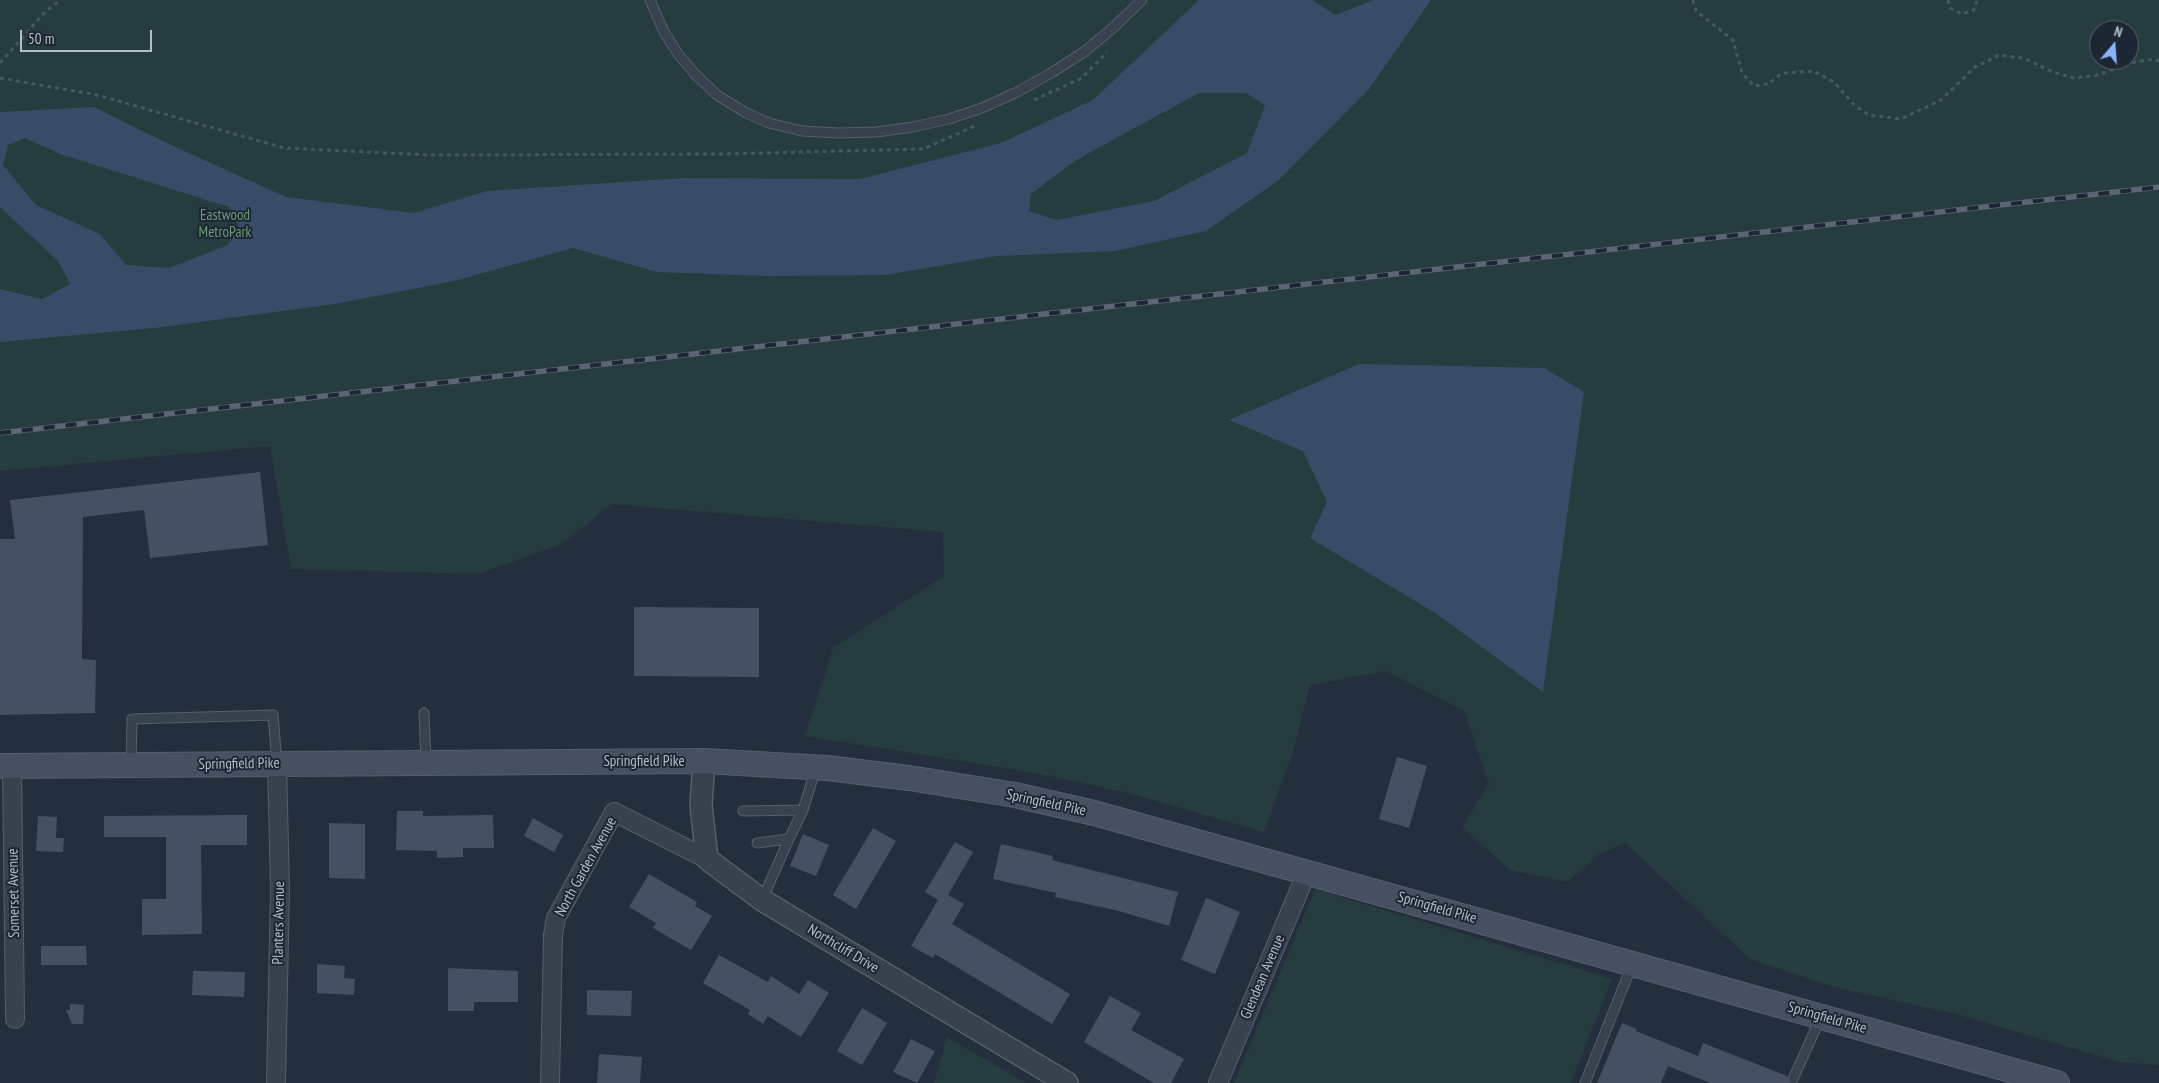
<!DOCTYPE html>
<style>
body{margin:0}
#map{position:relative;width:2159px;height:1083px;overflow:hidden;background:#242f3e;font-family:"PT Sans Narrow",sans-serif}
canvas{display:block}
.north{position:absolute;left:2089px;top:20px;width:50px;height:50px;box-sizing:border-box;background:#1d2633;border:1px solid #59626f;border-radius:50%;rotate:18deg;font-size:14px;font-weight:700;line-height:20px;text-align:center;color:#b4bcc9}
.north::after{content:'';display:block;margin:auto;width:18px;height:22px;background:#8ab4f8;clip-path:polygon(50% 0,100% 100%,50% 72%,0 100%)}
.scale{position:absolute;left:20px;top:30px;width:132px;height:22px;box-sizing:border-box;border:2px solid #b4bcc9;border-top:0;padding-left:6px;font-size:15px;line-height:18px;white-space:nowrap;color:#b4bcc9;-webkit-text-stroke:4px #1d2633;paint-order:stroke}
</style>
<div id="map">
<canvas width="2159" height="1083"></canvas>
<div class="north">N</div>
<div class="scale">50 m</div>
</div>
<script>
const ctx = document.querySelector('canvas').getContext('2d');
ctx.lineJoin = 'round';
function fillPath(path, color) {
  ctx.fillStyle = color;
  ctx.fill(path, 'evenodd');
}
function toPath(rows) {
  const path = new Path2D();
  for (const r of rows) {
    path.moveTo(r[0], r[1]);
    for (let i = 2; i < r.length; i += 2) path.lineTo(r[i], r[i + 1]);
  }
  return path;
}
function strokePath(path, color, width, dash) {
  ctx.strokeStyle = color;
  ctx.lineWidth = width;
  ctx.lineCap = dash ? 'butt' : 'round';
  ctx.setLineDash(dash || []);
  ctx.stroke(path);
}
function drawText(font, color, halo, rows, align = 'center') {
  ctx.font = font + ' "PT Sans Narrow",sans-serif';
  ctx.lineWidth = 4;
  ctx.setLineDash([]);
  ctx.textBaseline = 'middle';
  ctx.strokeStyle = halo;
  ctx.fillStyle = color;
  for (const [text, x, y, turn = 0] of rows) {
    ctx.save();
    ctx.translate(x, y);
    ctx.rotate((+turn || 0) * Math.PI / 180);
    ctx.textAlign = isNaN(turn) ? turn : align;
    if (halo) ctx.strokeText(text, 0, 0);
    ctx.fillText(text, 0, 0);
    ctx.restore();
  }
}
fillPath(toPath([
 [0,0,2159,0,2159,1065,2119,1062,1956,1014,1830,986,1750,959,1625,843,1598,855,1568,882,1510,870,1462,827,1489,784,1464,711,1386,671,1310,685,1294,749,1264,832,1132,794,1036,773,805,736,833,648,944,576,943,532,612,504,562,544,478,574,291,569,270,446,0,471],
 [2099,30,2129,30,2129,60,2099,60],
 [1315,889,1612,979,1571,1083,1234,1083],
 [947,1037,1026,1083,934,1083]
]), '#263c3f');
fillPath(toPath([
 [1199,0,1312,0,1335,15,1374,0,1431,0,1369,89,1279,180,1206,231,1115,251,997,256,885,275,768,276,657,272,573,248,454,281,335,304,155,328,0,342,0,289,42,299,70,284,58,261,0,207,0,112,94,107,169,144,286,197,414,213,487,191,683,178,860,179,1001,143,1093,100],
 [1199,93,1246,93,1265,105,1247,153,1154,201,1056,220,1029,211,1031,194,1076,160],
 [25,138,60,154,229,207,239,227,228,245,169,268,126,265,100,234,36,205,3,165,8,145],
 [1359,364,1544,368,1584,392,1543,692,1437,614,1310,538,1327,502,1303,451,1229,420]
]), '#394c67');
fillPath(toPath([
 [260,472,268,545,150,558,144,510,83,517,82,659,96,660,95,713,0,715,0,539,15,539,10,500],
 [634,607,759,608,759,677,634,676],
 [1397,757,1427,766,1409,828,1379,819],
 [397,811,423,811,423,816,493,815,494,848,463,848,463,857,437,858,437,851,396,850],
 [247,815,247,845,201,845,202,934,142,935,142,899,166,899,166,837,104,837,104,816],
 [38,816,57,817,56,838,64,838,63,852,36,851],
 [533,818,563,835,554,852,524,836],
 [329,823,365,824,365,879,329,878],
 [873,828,896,841,856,909,833,895],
 [803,834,829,845,816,876,790,866],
 [955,842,973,852,948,895,964,904,952,924,1070,994,1052,1024,935,954,933,958,911,946,938,900,925,892],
 [1001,844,1053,856,1052,860,1178,892,1169,926,1119,911,1055,897,1056,893,993,879],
 [649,874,697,902,695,906,712,916,691,950,653,928,656,923,629,907],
 [1206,898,1240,912,1215,974,1181,960],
 [41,946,86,946,87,965,41,965],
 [719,955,768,982,771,976,799,994,808,980,829,993,801,1037,768,1016,763,1024,748,1014,750,1010,703,983],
 [317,964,345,966,344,978,355,979,354,995,317,993],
 [448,968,518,971,518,1002,474,1002,474,1011,448,1011],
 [193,971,245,972,244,997,192,995],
 [587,990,632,991,631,1016,587,1015],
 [1110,996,1141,1013,1131,1030,1184,1059,1171,1083,1154,1083,1084,1042],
 [70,1004,84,1005,83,1024,72,1024,66,1010,70,1010],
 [862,1008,887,1023,862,1065,837,1051],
 [1622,1023,1637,1029,1636,1031,1698,1056,1703,1043,1787,1076,1788,1083,1710,1083,1668,1066,1661,1083,1597,1083],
 [911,1039,935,1051,917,1083,893,1072],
 [599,1054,642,1057,640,1083,597,1083]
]), '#455162');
const service = toPath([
 [650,0,664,32,678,54,695,74,717,95,746,113,769,123,802,131,839,133,876,132,913,127,949,119,982,108,1017,92,1051,73,1084,52,1114,27,1142,0],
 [424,713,426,762],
 [131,765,132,719,273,715,277,763],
 [743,811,803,810,816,768],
 [789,839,803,810],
 [757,843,789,839,762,900],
 [1793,1079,1821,1017],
 [1585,1083,1632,965]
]);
const minor = toPath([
 [12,766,15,1019],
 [276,1083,280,889,277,764],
 [550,1083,553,935,556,918,614,812,707,859],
 [1218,1083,1307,872]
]);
const tertiary = toPath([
 [704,761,701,805,707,859,762,900,1067,1083]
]);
const secondary = toPath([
 [0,766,704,761,827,768,909,778,1015,795,1094,813,2057,1083]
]);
strokePath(service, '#565f6c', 11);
strokePath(minor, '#565f6c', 20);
strokePath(tertiary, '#565f6c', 24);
strokePath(secondary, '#565f6c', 26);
strokePath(toPath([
 [1693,0,1696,11,1733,40,1742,73,1754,86,1768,84,1782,73,1814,71,1835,83,1855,106,1869,115,1901,119,1941,100,1975,67,1999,55,2023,58,2053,72,2074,78,2098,75,2130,63,2153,59,2159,61],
 [1948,0,1950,8,1962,14,1974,10,1977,0],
 [0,63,43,14,60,0],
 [0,78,97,95,284,148,430,155,721,154,923,149,975,126],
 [1034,100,1082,78,1107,52]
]), '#44595c', 3, [4, 4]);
strokePath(service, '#38414e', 9);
strokePath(minor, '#38414e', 18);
strokePath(tertiary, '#38414e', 21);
strokePath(secondary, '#465061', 24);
const rail = toPath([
 [0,433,2159,187]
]);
strokePath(rail, '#5a6575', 5.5);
strokePath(rail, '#1d2633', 4, [11]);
drawText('15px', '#6b9a76', '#1d2633', [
 ["Eastwood",225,216],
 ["MetroPark",225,233]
]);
drawText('15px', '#b4bcc9', '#1d2633', [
 ["Springfield Pike",644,762],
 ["Springfield Pike",239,764,-1],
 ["Springfield Pike",1046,803,12],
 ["North Garden Avenue",586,867,-61],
 ["Somerset Avenue",14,893,-91],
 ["Springfield Pike",1437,908,16],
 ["Planters Avenue",279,923,-89],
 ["Northcliff Drive",843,949,31],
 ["Glendean Avenue",1263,977,-67],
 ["Springfield Pike",1827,1018,16]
]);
</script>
